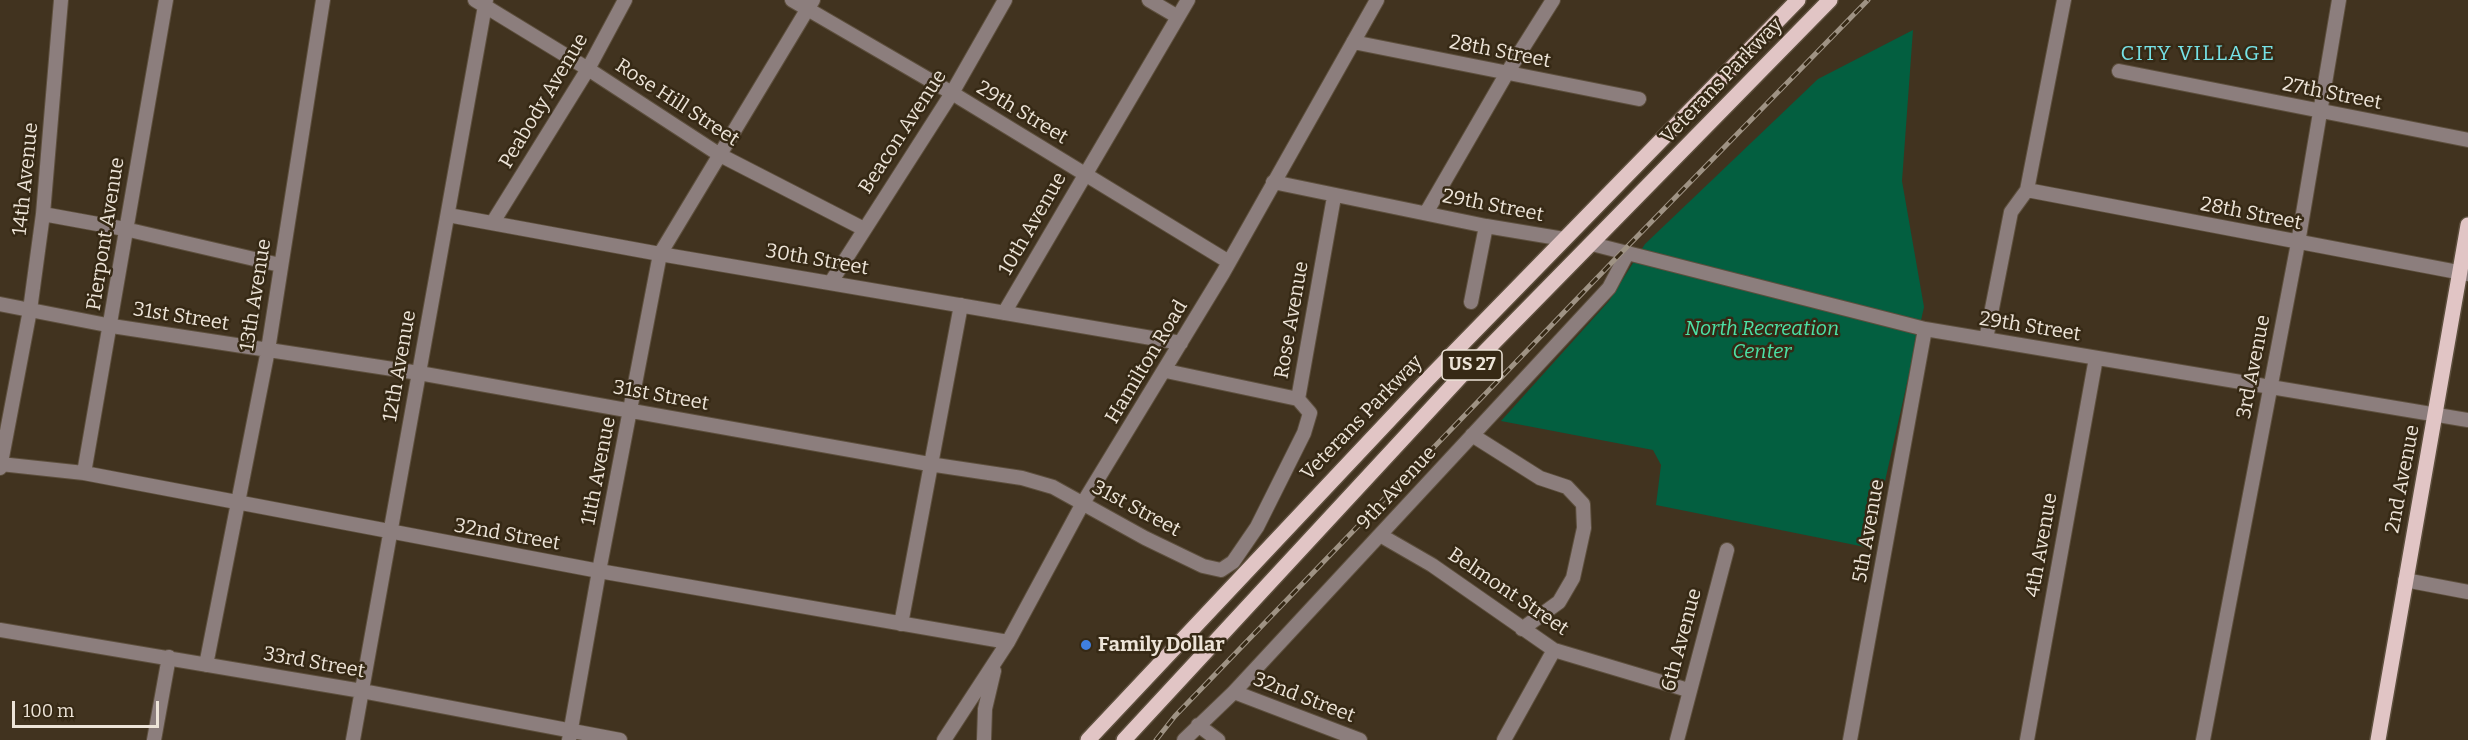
<!DOCTYPE html>
<style>
body{margin:0}
#map{position:relative;width:2468px;height:740px;overflow:hidden;background:#41331f;font-family:Bitter,serif}
canvas{display:block}
.scale{position:absolute;left:12px;top:701px;width:147px;height:27px;box-sizing:border-box;border:3px solid #ede4d8;border-top:0;padding-left:8px;font-size:18px;line-height:21px;white-space:nowrap;color:#ede4d8;-webkit-text-stroke:4px #362915;paint-order:stroke}
</style>
<div id="map">
<canvas width="2468" height="740"></canvas>
<div class="scale">100 m</div>
</div>
<script>
const ctx = document.querySelector('canvas').getContext('2d');
ctx.lineJoin = 'round';
function fillPath(path, color) {
  ctx.fillStyle = color;
  ctx.fill(path, 'evenodd');
}
function toPath(rows) {
  const path = new Path2D();
  for (const r of rows) {
    path.moveTo(r[0], r[1]);
    for (let i = 2; i < r.length; i += 2) path.lineTo(r[i], r[i + 1]);
  }
  return path;
}
function strokePath(path, color, width, dash) {
  ctx.strokeStyle = color;
  ctx.lineWidth = width;
  ctx.lineCap = dash ? 'butt' : 'round';
  ctx.setLineDash(dash || []);
  ctx.stroke(path);
}
function drawText(font, color, halo, rows, align = 'center') {
  ctx.font = font + ' Bitter,serif';
  ctx.lineWidth = 5;
  ctx.setLineDash([]);
  ctx.textBaseline = 'middle';
  ctx.strokeStyle = halo;
  ctx.fillStyle = color;
  for (const [text, x, y, turn = 0] of rows) {
    ctx.save();
    ctx.translate(x, y);
    ctx.rotate((+turn || 0) * Math.PI / 180);
    ctx.textAlign = isNaN(turn) ? turn : align;
    if (halo) ctx.strokeText(text, 0, 0);
    ctx.fillText(text, 0, 0);
    ctx.restore();
  }
}
fillPath(toPath([
 [1913,30,1902,181,1924,307,1870,548,1656,505,1661,465,1653,450,1501,421,1609,301,1645,244,1818,79]
]), '#035f40');
const minor = toPath([
 [475,0,588,69,720,155,864,229],
 [792,0,952,93,1229,262],
 [1149,0,1178,17],
 [1353,42,1639,99],
 [2119,71,2468,140],
 [1273,182,1486,226,1564,239],
 [2027,190,2468,274],
 [1426,213,1507,73,1553,0],
 [43,214,125,229,280,265],
 [448,215,660,254,1181,343],
 [493,222,588,69,625,0],
 [1592,244,1925,329,2468,420],
 [831,282,952,93,1005,0],
 [1471,302,1486,226],
 [0,304,112,326,419,373,929,464,1022,478,1053,487,1145,538,1203,566,1221,570,1233,562,1257,527,1304,433,1310,413,1298,399,1334,197],
 [1004,313,1188,0],
 [1986,339,2011,212,2027,190,2064,0],
 [1166,371,1298,399],
 [1472,435,1540,478,1567,487,1583,504,1584,528,1573,578,1559,602,1522,629],
 [0,464,84,473,599,571,1008,642],
 [0,468,30,310,43,214,61,0],
 [84,473,166,0],
 [1380,535,1432,565,1554,650,1688,690],
 [2405,580,2468,592],
 [901,624,961,305],
 [0,630,362,691,620,740],
 [206,665,268,350,323,0],
 [1234,692,1360,740],
 [1198,725,1218,740],
 [154,740,169,657],
 [353,740,486,0],
 [569,740,599,571,660,254,813,0],
 [944,740,1008,642,1083,503,1223,273,1377,0],
 [984,740,985,709,994,671],
 [1184,740,1234,692,1609,288,1627,254],
 [1504,740,1554,650],
 [1677,740,1727,550],
 [1850,740,1925,329],
 [2027,740,2096,358],
 [2203,740,2298,243,2339,0]
]);
const major = toPath([
 [1088,740,1427,380,1798,0],
 [1124,740,1463,374,1830,0],
 [2378,740,2468,225]
]);
strokePath(minor, '#5d4f3d', 16);
strokePath(major, '#5d4f3d', 18);
strokePath(minor, '#8c7e7d', 14);
strokePath(major, '#e1c5c5', 15);
const rail = toPath([
 [1156,740,1175,716,1622,252,1868,0]
]);
strokePath(rail, '#9f9384', 5);
strokePath(rail, '#362915', 3, [9]);
for (const [x, y, r, color] of [
 [1086,645,6,"#3f7fe0"]
]) {
  const dot = new Path2D();
  dot.arc(x, y, r, 0, 2 * Math.PI);
  ctx.fillStyle = color;
  ctx.fill(dot);
  strokePath(dot, '#362915', 2);
}
for (const [x, y, w] of [
 [1472,365,60]
]) {
  const box = new Path2D();
  box.roundRect(x - w / 2, y - 15, w, 30, 4.5);
  ctx.fillStyle = '#362915';
  ctx.fill(box);
  strokePath(box, '#ede4d8', 1.5);
}
drawText('bold 18px', '#ede4d8', null, [
 ["US 27",1472,365]
]);
drawText('20px', '#ede4d8', '#362915', [
 ["28th Street",1500,52,11],
 ["Veterans Parkway",1722,81,-46],
 ["27th Street",2332,94,11],
 ["Peabody Avenue",544,101,-59],
 ["Rose Hill Street",677,103,33],
 ["29th Street",1022,113,31],
 ["Beacon Avenue",903,132,-57],
 ["14th Avenue",26,179,-84],
 ["29th Street",1493,206,11],
 ["28th Street",2251,214,11],
 ["10th Avenue",1033,224,-60],
 ["Pierpont Avenue",106,234,-81],
 ["30th Street",817,260,10],
 ["13th Avenue",256,295,-81],
 ["31st Street",181,317,9],
 ["Rose Avenue",1292,320,-80],
 ["29th Street",2030,327,9],
 ["Hamilton Road",1147,362,-59],
 ["12th Avenue",400,366,-80],
 ["3rd Avenue",2254,367,-79],
 ["31st Street",661,396,10],
 ["Veterans Parkway",1362,418,-46],
 ["11th Avenue",599,471,-79],
 ["2nd Avenue",2403,479,-79],
 ["9th Avenue",1397,488,-47],
 ["31st Street",1136,509,28],
 ["5th Avenue",1869,531,-80],
 ["32nd Street",507,535,10],
 ["4th Avenue",2042,545,-80],
 ["Belmont Street",1508,592,34],
 ["6th Avenue",1682,640,-75],
 ["33rd Street",314,663,10],
 ["32nd Street",1304,698,21]
]);
drawText('italic 20px', '#4ce2a6', '#362915', [
 ["North Recreation",1762,329],
 ["Center",1762,352]
]);
drawText('bold 20px', '#ede4d8', '#362915', [
 ["Family Dollar",1098,645]
], 'left');
ctx.letterSpacing = '1.5px';
drawText('21px', '#76e2e6', '#362915', [
 ["CITY VILLAGE",2198,54]
]);
ctx.letterSpacing = '0px';
</script>
